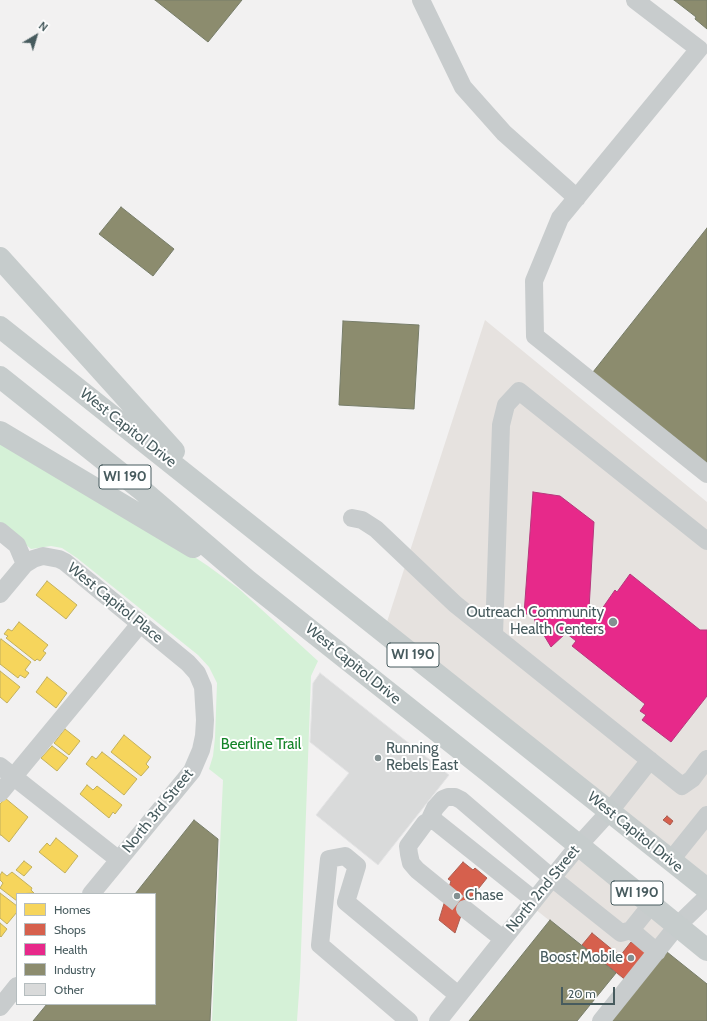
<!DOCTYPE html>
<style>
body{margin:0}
#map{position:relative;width:707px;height:1021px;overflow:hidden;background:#f2f1f1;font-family:Cabin,sans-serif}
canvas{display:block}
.legend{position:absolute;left:16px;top:893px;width:140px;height:112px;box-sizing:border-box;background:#fff;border:1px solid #b5bdbf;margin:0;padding:5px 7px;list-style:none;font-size:12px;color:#475b5e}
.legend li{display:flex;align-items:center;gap:8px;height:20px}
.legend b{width:20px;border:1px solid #b5bdbf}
.north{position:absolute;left:16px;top:16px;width:40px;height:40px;-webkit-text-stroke:3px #fff;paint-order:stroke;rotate:38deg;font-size:11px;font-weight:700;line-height:16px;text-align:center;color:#475b5e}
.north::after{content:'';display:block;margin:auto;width:14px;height:18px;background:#475b5e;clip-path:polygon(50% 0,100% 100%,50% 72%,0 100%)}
.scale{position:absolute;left:561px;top:987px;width:54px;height:18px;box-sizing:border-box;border:2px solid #475b5e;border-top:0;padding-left:5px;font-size:12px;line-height:14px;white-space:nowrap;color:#475b5e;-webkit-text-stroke:3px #fff;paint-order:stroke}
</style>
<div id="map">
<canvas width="707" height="1021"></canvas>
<ul class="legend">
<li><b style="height:11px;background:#f6d55c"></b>Homes</li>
<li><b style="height:11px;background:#d6604d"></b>Shops</li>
<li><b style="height:11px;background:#e7298a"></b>Health</li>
<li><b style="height:11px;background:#8c8c6e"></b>Industry</li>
<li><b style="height:11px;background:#d9dada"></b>Other</li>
</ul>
<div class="north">N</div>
<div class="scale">20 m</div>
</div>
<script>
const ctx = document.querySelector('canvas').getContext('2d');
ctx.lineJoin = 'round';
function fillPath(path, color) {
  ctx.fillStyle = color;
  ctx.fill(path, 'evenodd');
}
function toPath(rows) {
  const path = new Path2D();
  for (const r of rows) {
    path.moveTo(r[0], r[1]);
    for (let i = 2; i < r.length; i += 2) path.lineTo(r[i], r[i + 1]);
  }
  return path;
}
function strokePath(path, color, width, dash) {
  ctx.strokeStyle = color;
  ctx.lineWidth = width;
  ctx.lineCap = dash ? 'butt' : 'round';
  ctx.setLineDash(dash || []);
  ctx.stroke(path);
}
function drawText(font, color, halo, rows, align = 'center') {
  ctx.font = font + ' Cabin,sans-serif';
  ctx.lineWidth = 4;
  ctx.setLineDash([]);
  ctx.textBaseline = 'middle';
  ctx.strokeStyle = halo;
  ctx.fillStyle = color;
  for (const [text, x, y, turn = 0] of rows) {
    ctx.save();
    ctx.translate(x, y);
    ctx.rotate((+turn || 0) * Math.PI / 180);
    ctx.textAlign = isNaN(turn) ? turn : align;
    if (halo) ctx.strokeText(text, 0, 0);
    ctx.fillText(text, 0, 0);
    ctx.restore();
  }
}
fillPath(toPath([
 [485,320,707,502,707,889,384,631],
 [579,845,677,926,630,985,530,905]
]), '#e6e2df');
fillPath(toPath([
 [0,442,184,550,208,566,238,588,318,661,311,676,300,978,297,1021,212,1021,223,780,209,769,213,756,215,738,217,683,209,667,198,655,77,558,62,548,51,546,31,549,0,523]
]), '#d5f1d7');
const homes = toPath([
 [47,581,77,605,66,619,36,595,47,581],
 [19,622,48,645,43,651,46,653,40,661,37,659,35,661,6,638,8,636,4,634,8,629,12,631,19,622],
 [1,639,31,662,25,670,29,673,25,678,20,675,18,678,0,664,0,641,1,639],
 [0,671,20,687,7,703,0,697,0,671],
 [47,677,67,693,56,708,36,692,47,677],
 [65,729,80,741,69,755,54,743,65,729],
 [124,735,151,757,146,764,149,767,141,776,111,752,124,735],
 [52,746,68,758,57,771,41,758,52,746],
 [102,752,137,779,124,795,86,764,92,756,96,759,102,752],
 [87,785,93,790,97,786,122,805,115,814,113,812,109,818,80,794,87,785],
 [5,798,28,817,9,842,1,835,0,835,0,804,5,798],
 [56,838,78,856,65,873,39,852,47,843,50,846,56,838],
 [24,861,32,867,24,876,16,870,24,861],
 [2,872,7,876,12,872,32,888,31,890,34,893,17,894,17,901,0,888,3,883,0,880,0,875,2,872],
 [0,893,17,906,17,912,7,924,0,918,0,893],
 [0,923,7,929,1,937,0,936,0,923]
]);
fillPath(homes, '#f6d55c');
strokePath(homes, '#c2b05d', 1);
const shops = toPath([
 [667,816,673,821,670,825,663,820,667,816],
 [463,862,473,870,475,868,487,878,471,898,468,895,455,933,439,920,451,881,448,879,463,862],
 [592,933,620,956,631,942,650,952,627,981,582,945,592,933]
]);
fillPath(shops, '#d6604d');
strokePath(shops, '#ab5e52', 1);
const health = toPath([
 [533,492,560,496,594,522,589,609,597,616,615,590,617,592,630,574,700,630,707,630,707,696,671,742,642,720,646,715,640,711,645,704,572,646,576,641,566,633,551,647,545,637,541,629,536,631,534,614,524,614,533,492]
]);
fillPath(health, '#e7298a');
strokePath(health, '#b7387d', 1);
const industry = toPath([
 [155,0,242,0,208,42,155,0],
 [674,0,707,0,707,29,695,19,696,17,674,0],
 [121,207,174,249,153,276,99,234,121,207],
 [707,228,707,463,593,372,707,228],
 [343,321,419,325,414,409,339,405,343,321],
 [194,820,218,839,210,1021,33,1021,47,1004,155,1004,155,894,135,894,194,820],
 [550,920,616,973,577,1021,469,1021,550,920],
 [667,952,707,984,707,1021,611,1021,667,952]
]);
fillPath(industry, '#8c8c6e');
strokePath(industry, '#777d69', 1);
const building = toPath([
 [320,673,449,775,378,865,316,815,349,773,310,742,313,683,320,673]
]);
fillPath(building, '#d9dada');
strokePath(building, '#e3e3e4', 1);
strokePath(toPath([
 [444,892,465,909]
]), '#c7cccc', 18, [18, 9]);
strokePath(toPath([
 [421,0,463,87,504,133,577,198],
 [635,0,699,49,560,218,534,281,535,336,707,474],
 [352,518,362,520,376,529,455,604,682,786,692,779,707,759],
 [0,531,17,545,25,564],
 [0,594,25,564,33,559,43,556,59,559,65,562,188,663,197,673,203,687,205,720,204,736,201,750,192,771,91,894],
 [494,635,501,425,506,405,519,391,707,541],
 [0,766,119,860],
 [0,793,140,624],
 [429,821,435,821,534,900],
 [671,860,707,815],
 [444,892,417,870,411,863,409,854,408,846,425,823,429,821,435,808,443,799,448,797,455,797,461,800,552,878,621,933,631,930,651,905],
 [465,909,503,939],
 [631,930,657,952],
 [0,1007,17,986],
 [409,1021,320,945,329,859,345,856,357,866,346,902,458,995],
 [438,1021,552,878,579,845,610,811,650,760],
 [601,1021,677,926,707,897]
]), '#c8cccd', 18);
strokePath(toPath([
 [0,258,174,451],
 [0,327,707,889],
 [0,377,143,491,247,580,490,773,707,950],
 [0,432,193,547]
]), '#c6cccc', 22);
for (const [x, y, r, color] of [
 [613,622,5,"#839091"],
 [378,758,4,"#839091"],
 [457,896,4,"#839091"],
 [631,958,4,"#839091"]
]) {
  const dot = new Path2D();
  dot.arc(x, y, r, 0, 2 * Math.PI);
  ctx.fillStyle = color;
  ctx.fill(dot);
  strokePath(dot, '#fff', 1.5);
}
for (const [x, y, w] of [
 [125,477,52],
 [413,655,52],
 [637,893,52]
]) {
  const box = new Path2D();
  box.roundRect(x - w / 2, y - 12, w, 24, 3);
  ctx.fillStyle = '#fff';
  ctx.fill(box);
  strokePath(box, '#475b5e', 1);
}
drawText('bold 14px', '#475b5e', null, [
 ["WI 190",125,477],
 ["WI 190",413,655],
 ["WI 190",637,893]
]);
drawText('15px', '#475b5e', '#fff', [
 ["West Capitol Drive",128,428,38],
 ["West Capitol Place",115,603,39],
 ["West Capitol Drive",353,664,39],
 ["North 3rd Street",158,811,-51],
 ["West Capitol Drive",635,832,39],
 ["North 2nd Street",543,889,-51]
]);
drawText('15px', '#475b5e', '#fff', [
 ["Outreach Community",604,613],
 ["Health Centers",604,630],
 ["Running",386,749,"left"],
 ["Rebels East",386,766,"left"],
 ["Chase",465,896,"left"],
 ["Boost Mobile",623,958]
], 'right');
drawText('15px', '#148428', '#fff', [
 ["Beerline Trail",261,745]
]);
</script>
